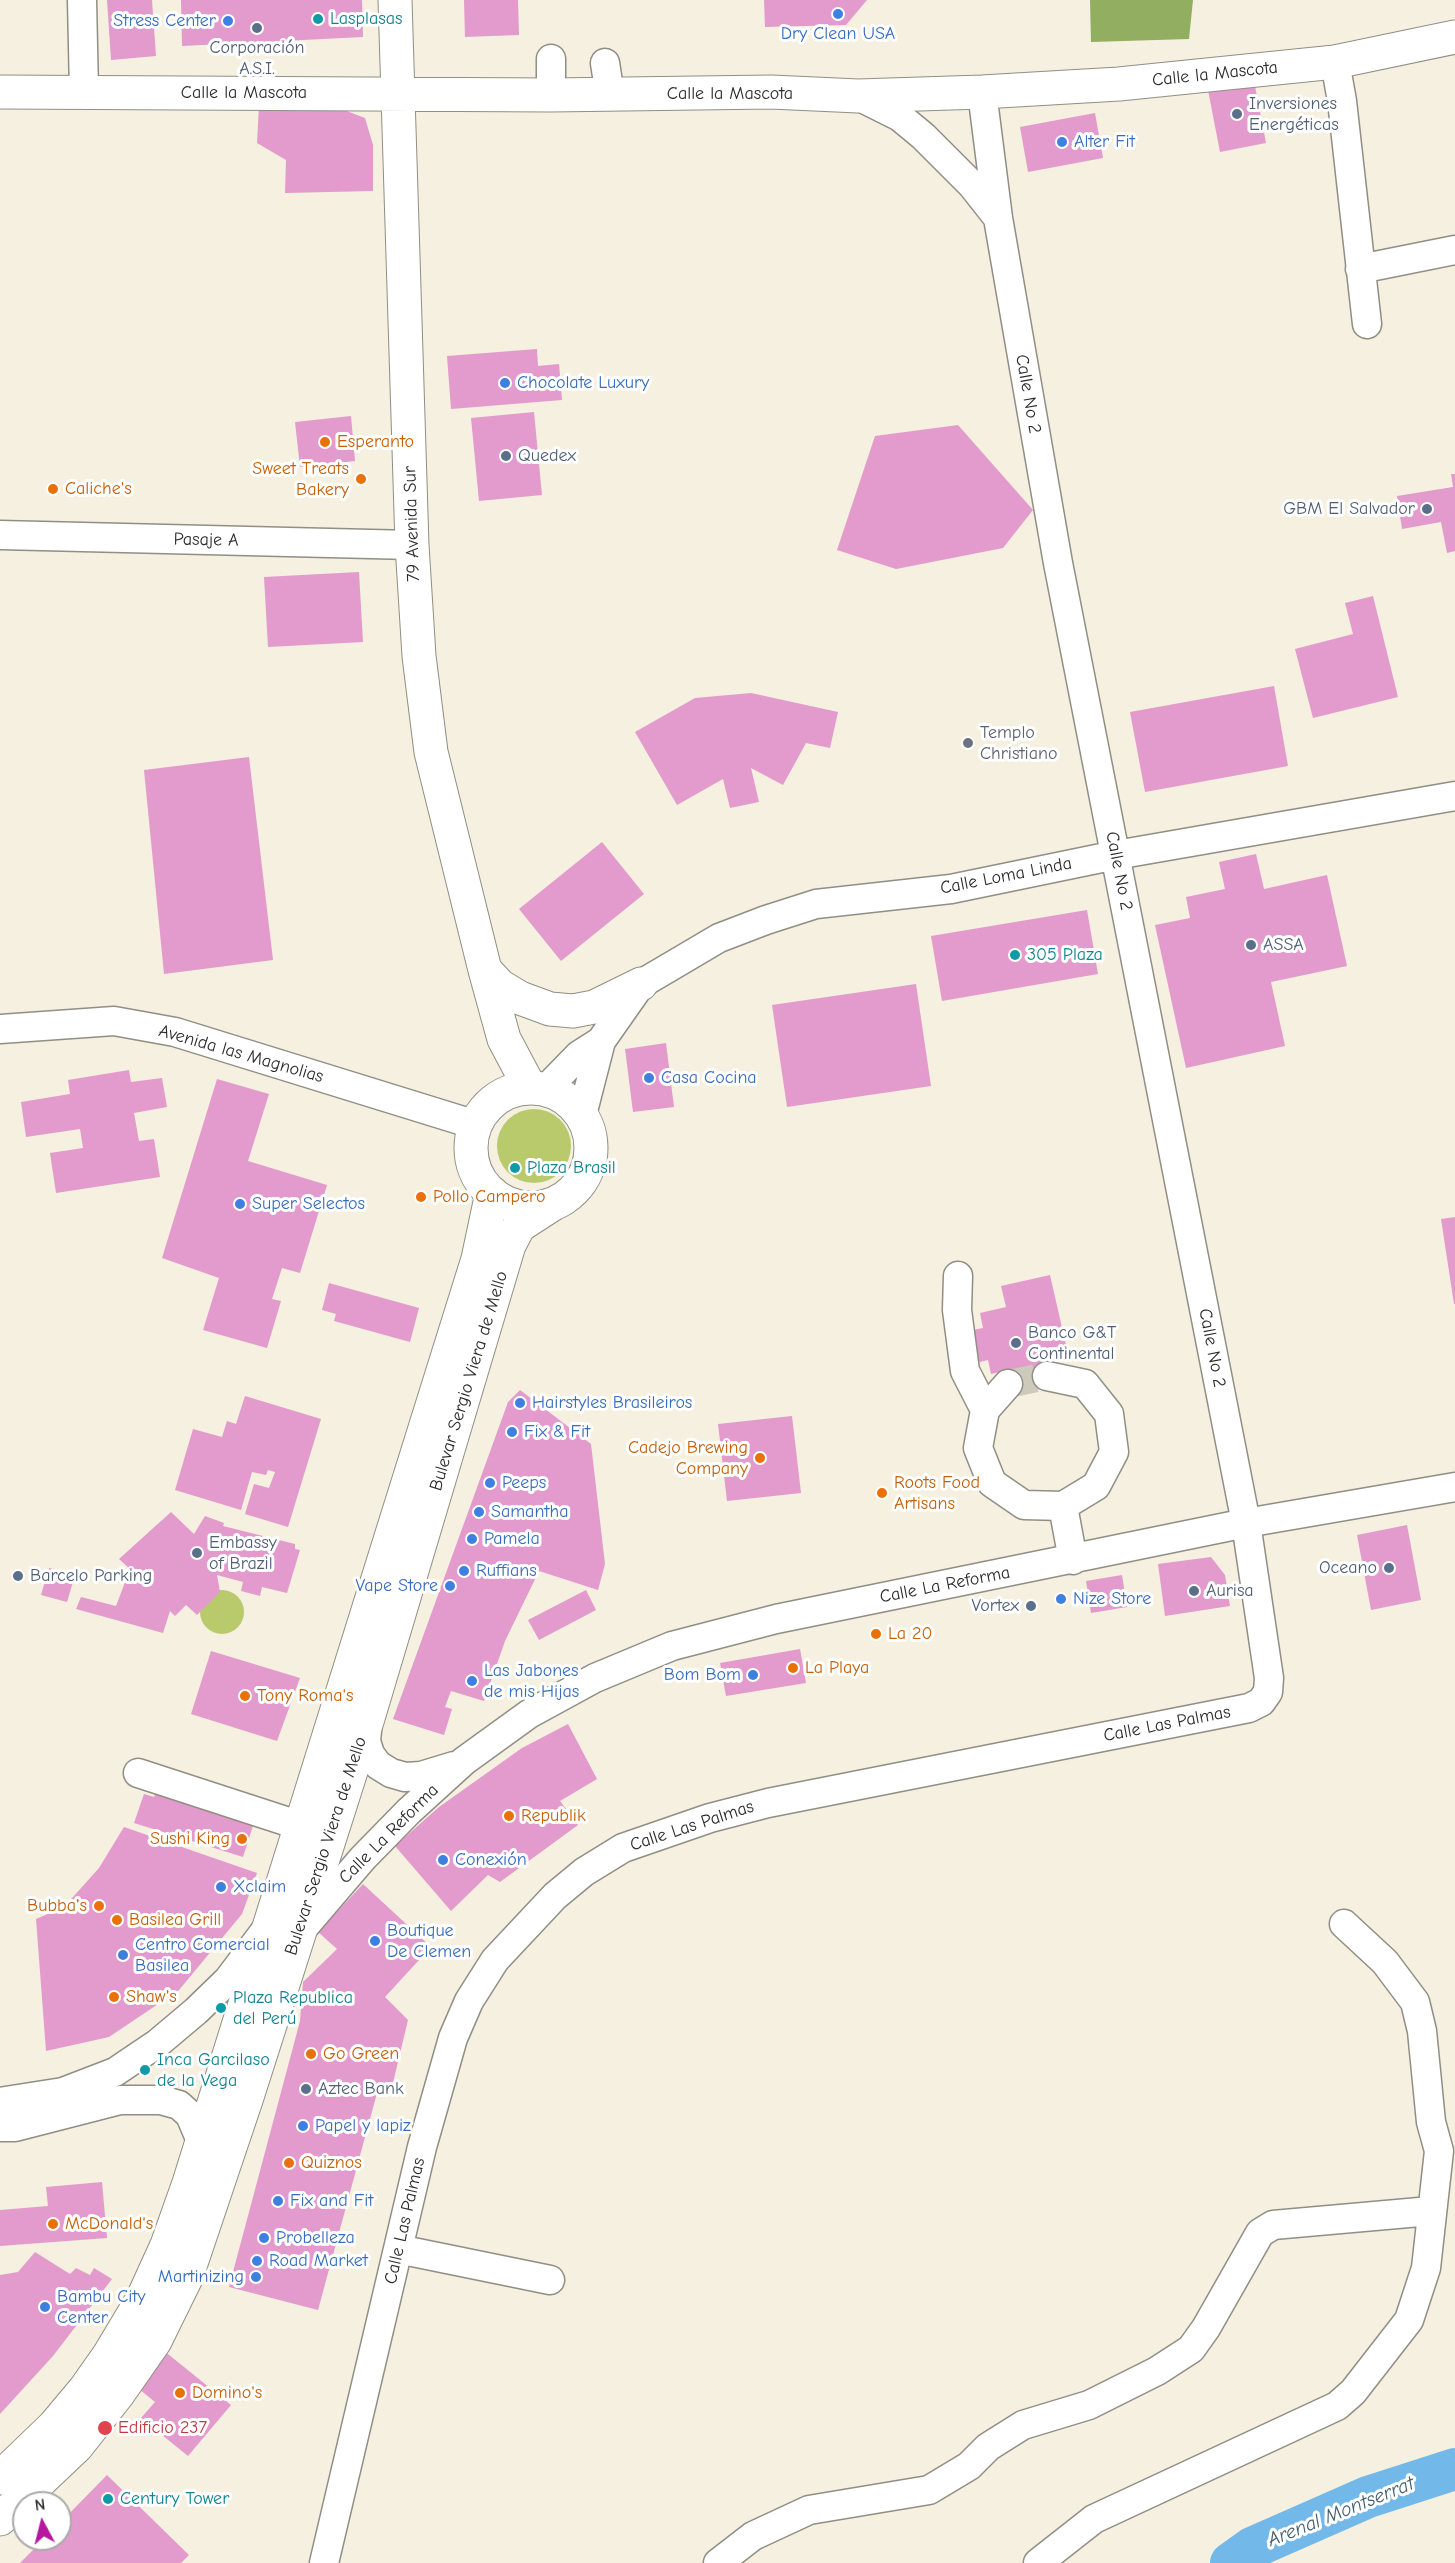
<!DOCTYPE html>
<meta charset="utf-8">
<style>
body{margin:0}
#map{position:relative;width:1455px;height:2563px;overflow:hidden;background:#f5f0df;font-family:"Comic Neue",sans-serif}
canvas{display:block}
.north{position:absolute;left:12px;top:2491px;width:60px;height:60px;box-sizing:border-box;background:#fff;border:2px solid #aaa;border-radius:50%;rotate:353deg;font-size:16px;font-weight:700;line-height:24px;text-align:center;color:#2b2b2b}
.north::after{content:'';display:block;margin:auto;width:21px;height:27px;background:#b5179e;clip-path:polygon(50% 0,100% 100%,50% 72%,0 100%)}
</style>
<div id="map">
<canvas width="1455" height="2563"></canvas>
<div class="north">N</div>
</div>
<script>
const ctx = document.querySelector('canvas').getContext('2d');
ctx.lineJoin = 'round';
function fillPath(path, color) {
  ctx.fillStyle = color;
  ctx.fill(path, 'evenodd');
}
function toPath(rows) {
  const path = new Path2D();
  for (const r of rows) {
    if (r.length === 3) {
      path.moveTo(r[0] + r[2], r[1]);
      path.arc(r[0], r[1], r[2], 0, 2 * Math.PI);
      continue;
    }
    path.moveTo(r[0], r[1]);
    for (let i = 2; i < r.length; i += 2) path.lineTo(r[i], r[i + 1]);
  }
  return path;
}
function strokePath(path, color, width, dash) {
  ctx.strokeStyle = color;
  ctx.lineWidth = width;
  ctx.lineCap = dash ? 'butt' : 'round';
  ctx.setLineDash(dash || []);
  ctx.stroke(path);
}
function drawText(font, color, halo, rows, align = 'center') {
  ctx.font = font + ' "Comic Neue",sans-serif';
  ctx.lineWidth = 6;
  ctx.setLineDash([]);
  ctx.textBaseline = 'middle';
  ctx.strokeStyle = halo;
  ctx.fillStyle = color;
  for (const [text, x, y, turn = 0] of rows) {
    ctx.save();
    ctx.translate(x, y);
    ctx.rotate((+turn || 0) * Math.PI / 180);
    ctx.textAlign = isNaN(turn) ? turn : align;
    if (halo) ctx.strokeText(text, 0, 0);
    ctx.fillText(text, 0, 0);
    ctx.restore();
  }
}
fillPath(toPath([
 [534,1146,37],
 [222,1612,22]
]), '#b9ca6d');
fillPath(toPath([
 [1090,0,1193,0,1189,39,1091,42]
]), '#92ae60');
strokePath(toPath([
 [1231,2563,1252,2548,1368,2497,1455,2469]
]), '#72b9e9', 42);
fillPath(toPath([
 [107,0,152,0,156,56,111,60],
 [181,0,362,0,363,37,182,46],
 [464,0,518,0,519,35,465,37],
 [764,0,867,0,846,25,765,27],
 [1253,76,1266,143,1220,152,1207,85],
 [331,105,365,118,373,145,373,191,285,193,286,160,257,143,259,106],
 [1095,113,1103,158,1028,172,1020,127],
 [537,349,538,366,559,364,562,400,451,409,447,356],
 [534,412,542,495,479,501,471,418],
 [351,416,355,461,300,467,295,422],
 [958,425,1033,510,1003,548,896,569,837,550,875,436],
 [1451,474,1455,474,1455,551,1447,553,1441,522,1402,529,1397,496,1453,487],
 [359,572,363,642,268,647,264,577],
 [1373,596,1398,697,1313,718,1295,649,1353,634,1345,603],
 [1274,686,1288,766,1145,792,1130,712],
 [751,693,838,712,830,748,806,743,783,785,751,768,759,802,730,808,723,779,677,805,635,732,695,698],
 [249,757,273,960,164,974,144,770],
 [602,842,644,894,561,961,519,909],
 [1256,854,1264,889,1327,875,1347,966,1271,982,1285,1046,1186,1068,1155,925,1190,918,1186,897,1225,889,1219,862],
 [1087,910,1098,974,942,1001,931,936],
 [916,984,931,1086,787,1107,772,1005],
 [666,1043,674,1107,633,1112,625,1049],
 [129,1070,131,1082,162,1078,167,1107,134,1113,139,1141,154,1139,160,1177,56,1193,50,1153,83,1148,80,1129,26,1137,21,1102,70,1094,68,1080],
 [217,1079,269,1094,248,1161,327,1185,300,1273,282,1268,272,1299,281,1301,267,1348,203,1330,219,1278,162,1258],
 [1455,1217,1455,1304,1454,1304,1441,1219],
 [1050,1275,1068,1354,1043,1360,1049,1387,1010,1396,1004,1371,991,1374,988,1360,971,1364,963,1332,983,1328,980,1313,1006,1307,1001,1286],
 [329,1283,419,1308,410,1342,334,1321,336,1314,322,1310],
 [520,1390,591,1444,605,1564,598,1590,539,1571,505,1641,484,1701,451,1691,445,1707,452,1709,444,1735,393,1719,508,1402],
 [245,1396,321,1419,288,1527,245,1514,254,1484,269,1488,275,1472,268,1470,266,1475,252,1472,241,1510,175,1490,193,1429,222,1437,227,1421,236,1424],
 [792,1416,801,1493,727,1501,718,1424],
 [171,1512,194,1534,205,1516,224,1523,223,1526,295,1544,295,1549,300,1550,287,1593,262,1587,260,1596,241,1591,243,1582,217,1575,220,1592,197,1615,186,1605,175,1616,170,1611,163,1633,76,1609,81,1597,116,1606,130,1569,119,1559],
 [1407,1525,1421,1600,1371,1610,1357,1535],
 [1211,1557,1225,1575,1230,1606,1165,1616,1158,1564],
 [49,1568,75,1575,67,1602,41,1595],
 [1122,1575,1127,1607,1091,1613,1086,1581],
 [586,1590,596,1610,539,1640,528,1620],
 [800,1649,806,1683,726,1696,720,1663],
 [211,1651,300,1678,277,1741,191,1714],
 [568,1724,597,1779,560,1801,578,1825,500,1882,488,1875,451,1911,395,1846,439,1807,522,1748],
 [157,1790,245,1818,243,1823,253,1826,243,1857,134,1823,144,1794,154,1797],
 [124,1827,257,1873,242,1914,179,1990,109,2037,46,2051,36,1919,64,1907,99,1868],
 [363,1884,431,1947,385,1997,408,2020,391,2091,380,2082,318,2310,229,2287,300,2021,303,1982,337,1949,318,1932],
 [102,2182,107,2238,0,2246,0,2210,48,2206,46,2187],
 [35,2252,70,2274,76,2268,90,2275,94,2268,112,2279,53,2356,0,2414,0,2275,18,2272],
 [163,2350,231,2405,188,2456,141,2418,155,2402,134,2385],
 [107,2475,189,2555,181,2563,20,2563,44,2539,60,2539,60,2523]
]), '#e39acc');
strokePath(toPath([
 [1008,1384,1047,1376]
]), '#cdc9bb', 28, [28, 14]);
const minor = toPath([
 [82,0,84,92],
 [551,59,551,95],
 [1335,62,1342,101,1367,324],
 [605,63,610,95],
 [858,96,900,117,923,136,972,185,998,218],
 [1360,269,1455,250],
 [0,535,412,545],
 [0,1029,114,1021,175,1032,476,1125],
 [545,1090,579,1055,601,1041],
 [582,1115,601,1041,641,984,719,938,766,920,816,904,951,889,1116,855,1455,796],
 [958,1276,957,1310,965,1371,985,1410],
 [1008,1384,985,1410,978,1448,992,1483,1024,1505,1063,1506,1096,1486,1114,1452,1109,1414,1085,1384,1047,1376],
 [1063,1506,1073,1560],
 [368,1721,366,1741,370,1754,378,1765,391,1773,405,1777,421,1776,454,1766],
 [138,1773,301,1826],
 [304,1927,363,1858,409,1811,464,1761,529,1714,595,1678,672,1646,776,1619,1246,1523,1455,1487],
 [0,2102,63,2092,115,2072,158,2043,196,2011,228,1980,265,1931],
 [0,2127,15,2127,120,2100,161,2100,179,2105,190,2115,201,2141],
 [398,2249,550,2280],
 [324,2563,422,2147,453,2038,469,2001,495,1960,555,1896,584,1872,623,1848,710,1818,768,1803,1249,1708,1261,1702,1268,1692,1269,1678,1246,1523,1058,563,998,218,982,92],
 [718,2563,753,2536,809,2510,929,2490,969,2466,988,2447,1023,2425,1089,2405,1157,2371,1191,2349,1206,2328,1260,2233,1273,2225,1431,2211],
 [1038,2563,1094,2519,1337,2406,1353,2392,1409,2320,1426,2268,1439,2151,1431,2122,1422,2031,1415,2002,1385,1962,1344,1924]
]);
const major = toPath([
 [395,0,412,545,419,656,431,752,485,970,504,1039,530,1088],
 [0,92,551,95,771,92,858,96,982,92,1119,84,1335,62,1455,37],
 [485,970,500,986,520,998,550,1009,573,1011,594,1007,641,984],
 [531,1148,60],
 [0,2478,54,2426,85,2389,109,2355,142,2300,167,2245,189,2183,478,1259,492,1193],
 [0,2519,77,2446,118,2394,155,2341,186,2278,247,2097,368,1718,509,1245,519,1226,553,1204]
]);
strokePath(minor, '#908e85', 31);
strokePath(major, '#908e85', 35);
strokePath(minor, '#fff', 28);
strokePath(major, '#fff', 33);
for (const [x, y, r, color] of [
 [838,14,6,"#3f7fe0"],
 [318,19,6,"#0f9aa8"],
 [228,21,6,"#3f7fe0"],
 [257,28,6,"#5c6f8a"],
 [1237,114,6,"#5c6f8a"],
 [1062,142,6,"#3f7fe0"],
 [505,383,6,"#3f7fe0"],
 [325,442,6,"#e8710a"],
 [506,456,6,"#5c6f8a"],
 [361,479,6,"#e8710a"],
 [53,489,6,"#e8710a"],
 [1427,509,6,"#5c6f8a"],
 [968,743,6,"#6b7280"],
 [1251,945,6,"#5c6f8a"],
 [1015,955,6,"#0f9aa8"],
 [649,1078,6,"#3f7fe0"],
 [515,1168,6,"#0f9aa8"],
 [421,1197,6,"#e8710a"],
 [240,1204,6,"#3f7fe0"],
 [1016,1343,6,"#5c6f8a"],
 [520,1403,6,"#3f7fe0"],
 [512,1432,6,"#3f7fe0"],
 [760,1458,6,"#e8710a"],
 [490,1483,6,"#3f7fe0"],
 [882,1493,6,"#e8710a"],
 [479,1512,6,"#3f7fe0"],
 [472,1539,6,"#3f7fe0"],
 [197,1553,6,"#5c6f8a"],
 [1389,1568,6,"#5c6f8a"],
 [464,1571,6,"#3f7fe0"],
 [18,1576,6,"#5c6f8a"],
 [450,1586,6,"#3f7fe0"],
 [1194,1591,6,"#5c6f8a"],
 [1061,1599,6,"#3f7fe0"],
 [1031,1606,6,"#5c6f8a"],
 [876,1634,6,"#e8710a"],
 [793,1668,6,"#e8710a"],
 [753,1675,6,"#3f7fe0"],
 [472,1681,6,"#3f7fe0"],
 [245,1696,6,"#e8710a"],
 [509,1816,6,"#e8710a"],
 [242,1839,6,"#e8710a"],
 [443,1860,6,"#3f7fe0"],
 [221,1887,6,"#3f7fe0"],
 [99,1906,6,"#e8710a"],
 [117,1920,6,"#e8710a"],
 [375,1941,6,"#3f7fe0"],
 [123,1955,6,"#3f7fe0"],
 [114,1997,6,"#e8710a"],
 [221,2008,6,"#0f9aa8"],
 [311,2054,6,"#e8710a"],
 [145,2070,6,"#0f9aa8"],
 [306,2089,6,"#5c6f8a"],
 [303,2126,6,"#3f7fe0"],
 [289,2163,6,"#e8710a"],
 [278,2201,6,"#3f7fe0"],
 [53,2224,6,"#e8710a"],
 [264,2238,6,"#3f7fe0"],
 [257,2261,6,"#3f7fe0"],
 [256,2277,6,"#3f7fe0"],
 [45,2307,6,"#3f7fe0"],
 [180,2393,6,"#e8710a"],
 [105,2428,8,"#e0444e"],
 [108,2499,6,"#0f9aa8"]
]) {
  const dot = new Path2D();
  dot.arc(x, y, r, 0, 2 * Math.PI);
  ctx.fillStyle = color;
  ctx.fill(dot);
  strokePath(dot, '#fff', 2);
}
drawText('18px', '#0d838f', '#fff', [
 ["Lasplasas",330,19],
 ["305 Plaza",1027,955],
 ["Plaza Brasil",527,1168],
 ["Plaza Republica",233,1998],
 ["del Perú",233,2019],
 ["Inca Garcilaso",157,2060],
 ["de la Vega",157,2081],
 ["Century Tower",120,2499]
], 'left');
drawText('18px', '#366cbe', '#fff', [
 ["Stress Center",216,21,"right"],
 ["Dry Clean USA",838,34,"center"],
 ["Alter Fit",1074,142],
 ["Chocolate Luxury",517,383],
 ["Casa Cocina",661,1078],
 ["Super Selectos",252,1204],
 ["Hairstyles Brasileiros",532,1403],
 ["Fix & Fit",524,1432],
 ["Peeps",502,1483],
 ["Samantha",491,1512],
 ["Pamela",484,1539],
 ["Ruffians",476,1571],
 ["Vape Store",438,1586,"right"],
 ["Nize Store",1073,1599],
 ["Las Jabones",484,1671],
 ["de mis Hijas",484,1692],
 ["Bom Bom",741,1675,"right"],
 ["Conexión",455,1860],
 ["Xclaim",233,1887],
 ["Boutique",387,1931],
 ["De Clemen",387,1952],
 ["Centro Comercial",135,1945],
 ["Basilea",135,1966],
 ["Papel y lapiz",315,2126],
 ["Fix and Fit",290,2201],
 ["Probelleza",276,2238],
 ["Road Market",269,2261],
 ["Martinizing",244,2277,"right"],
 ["Bambu City",57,2297],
 ["Center",57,2318]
], 'left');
drawText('18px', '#4e5e75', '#fff', [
 ["Corporación",257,48,"center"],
 ["A.S.I.",257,69,"center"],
 ["Inversiones",1249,104],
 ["Energéticas",1249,125],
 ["Quedex",518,456],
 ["GBM El Salvador",1415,509,"right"],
 ["ASSA",1263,945],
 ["Banco G&T",1028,1333],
 ["Continental",1028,1354],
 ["Embassy",209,1543],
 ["of Brazil",209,1564],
 ["Oceano",1377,1568,"right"],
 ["Barcelo Parking",30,1576],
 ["Aurisa",1206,1591],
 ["Vortex",1019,1606,"right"],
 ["Aztec Bank",318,2089]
], 'left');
drawText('18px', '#2b2b2b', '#fff', [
 ["Calle la Mascota",1215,74,-6],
 ["Calle la Mascota",244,93],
 ["Calle la Mascota",730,94],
 ["Calle No 2",1028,394,80],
 ["79 Avenida Sur",412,524,-92],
 ["Pasaje A",206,540,1],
 ["Calle No 2",1119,871,79],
 ["Calle Loma Linda",1006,876,-11],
 ["Avenida las Magnolias",241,1054,16],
 ["Calle No 2",1212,1348,79],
 ["Bulevar Sergio Viera de Mello",469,1381,-73],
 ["Calle La Reforma",945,1585,-11],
 ["Calle Las Palmas",1167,1724,-11],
 ["Calle Las Palmas",692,1826,-18],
 ["Calle La Reforma",389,1834,-45],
 ["Bulevar Sergio Viera de Mello",326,1846,-72],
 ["Calle Las Palmas",405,2221,-77]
]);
drawText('18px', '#c56008', '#fff', [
 ["Esperanto",337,442],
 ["Sweet Treats",349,469,"right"],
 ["Bakery",349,490,"right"],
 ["Caliche's",65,489],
 ["Pollo Campero",433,1197],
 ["Cadejo Brewing",748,1448,"right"],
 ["Company",748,1469,"right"],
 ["Roots Food",894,1483],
 ["Artisans",894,1504],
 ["La 20",888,1634],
 ["La Playa",805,1668],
 ["Tony Roma's",257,1696],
 ["Republik",521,1816],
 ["Sushi King",230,1839,"right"],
 ["Bubba's",87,1906,"right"],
 ["Basilea Grill",129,1920],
 ["Shaw's",126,1997],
 ["Go Green",323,2054],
 ["Quiznos",301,2163],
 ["McDonald's",65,2224],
 ["Domino's",192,2393]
], 'left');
drawText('18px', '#5b616d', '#fff', [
 ["Templo",980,733],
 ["Christiano",980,754]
], 'left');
drawText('18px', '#be3a42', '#fff', [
 ["Edificio 237",118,2428]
], 'left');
drawText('italic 20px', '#445d6e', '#fff', [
 ["Arenal Montserrat",1341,2512,-22]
]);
</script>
